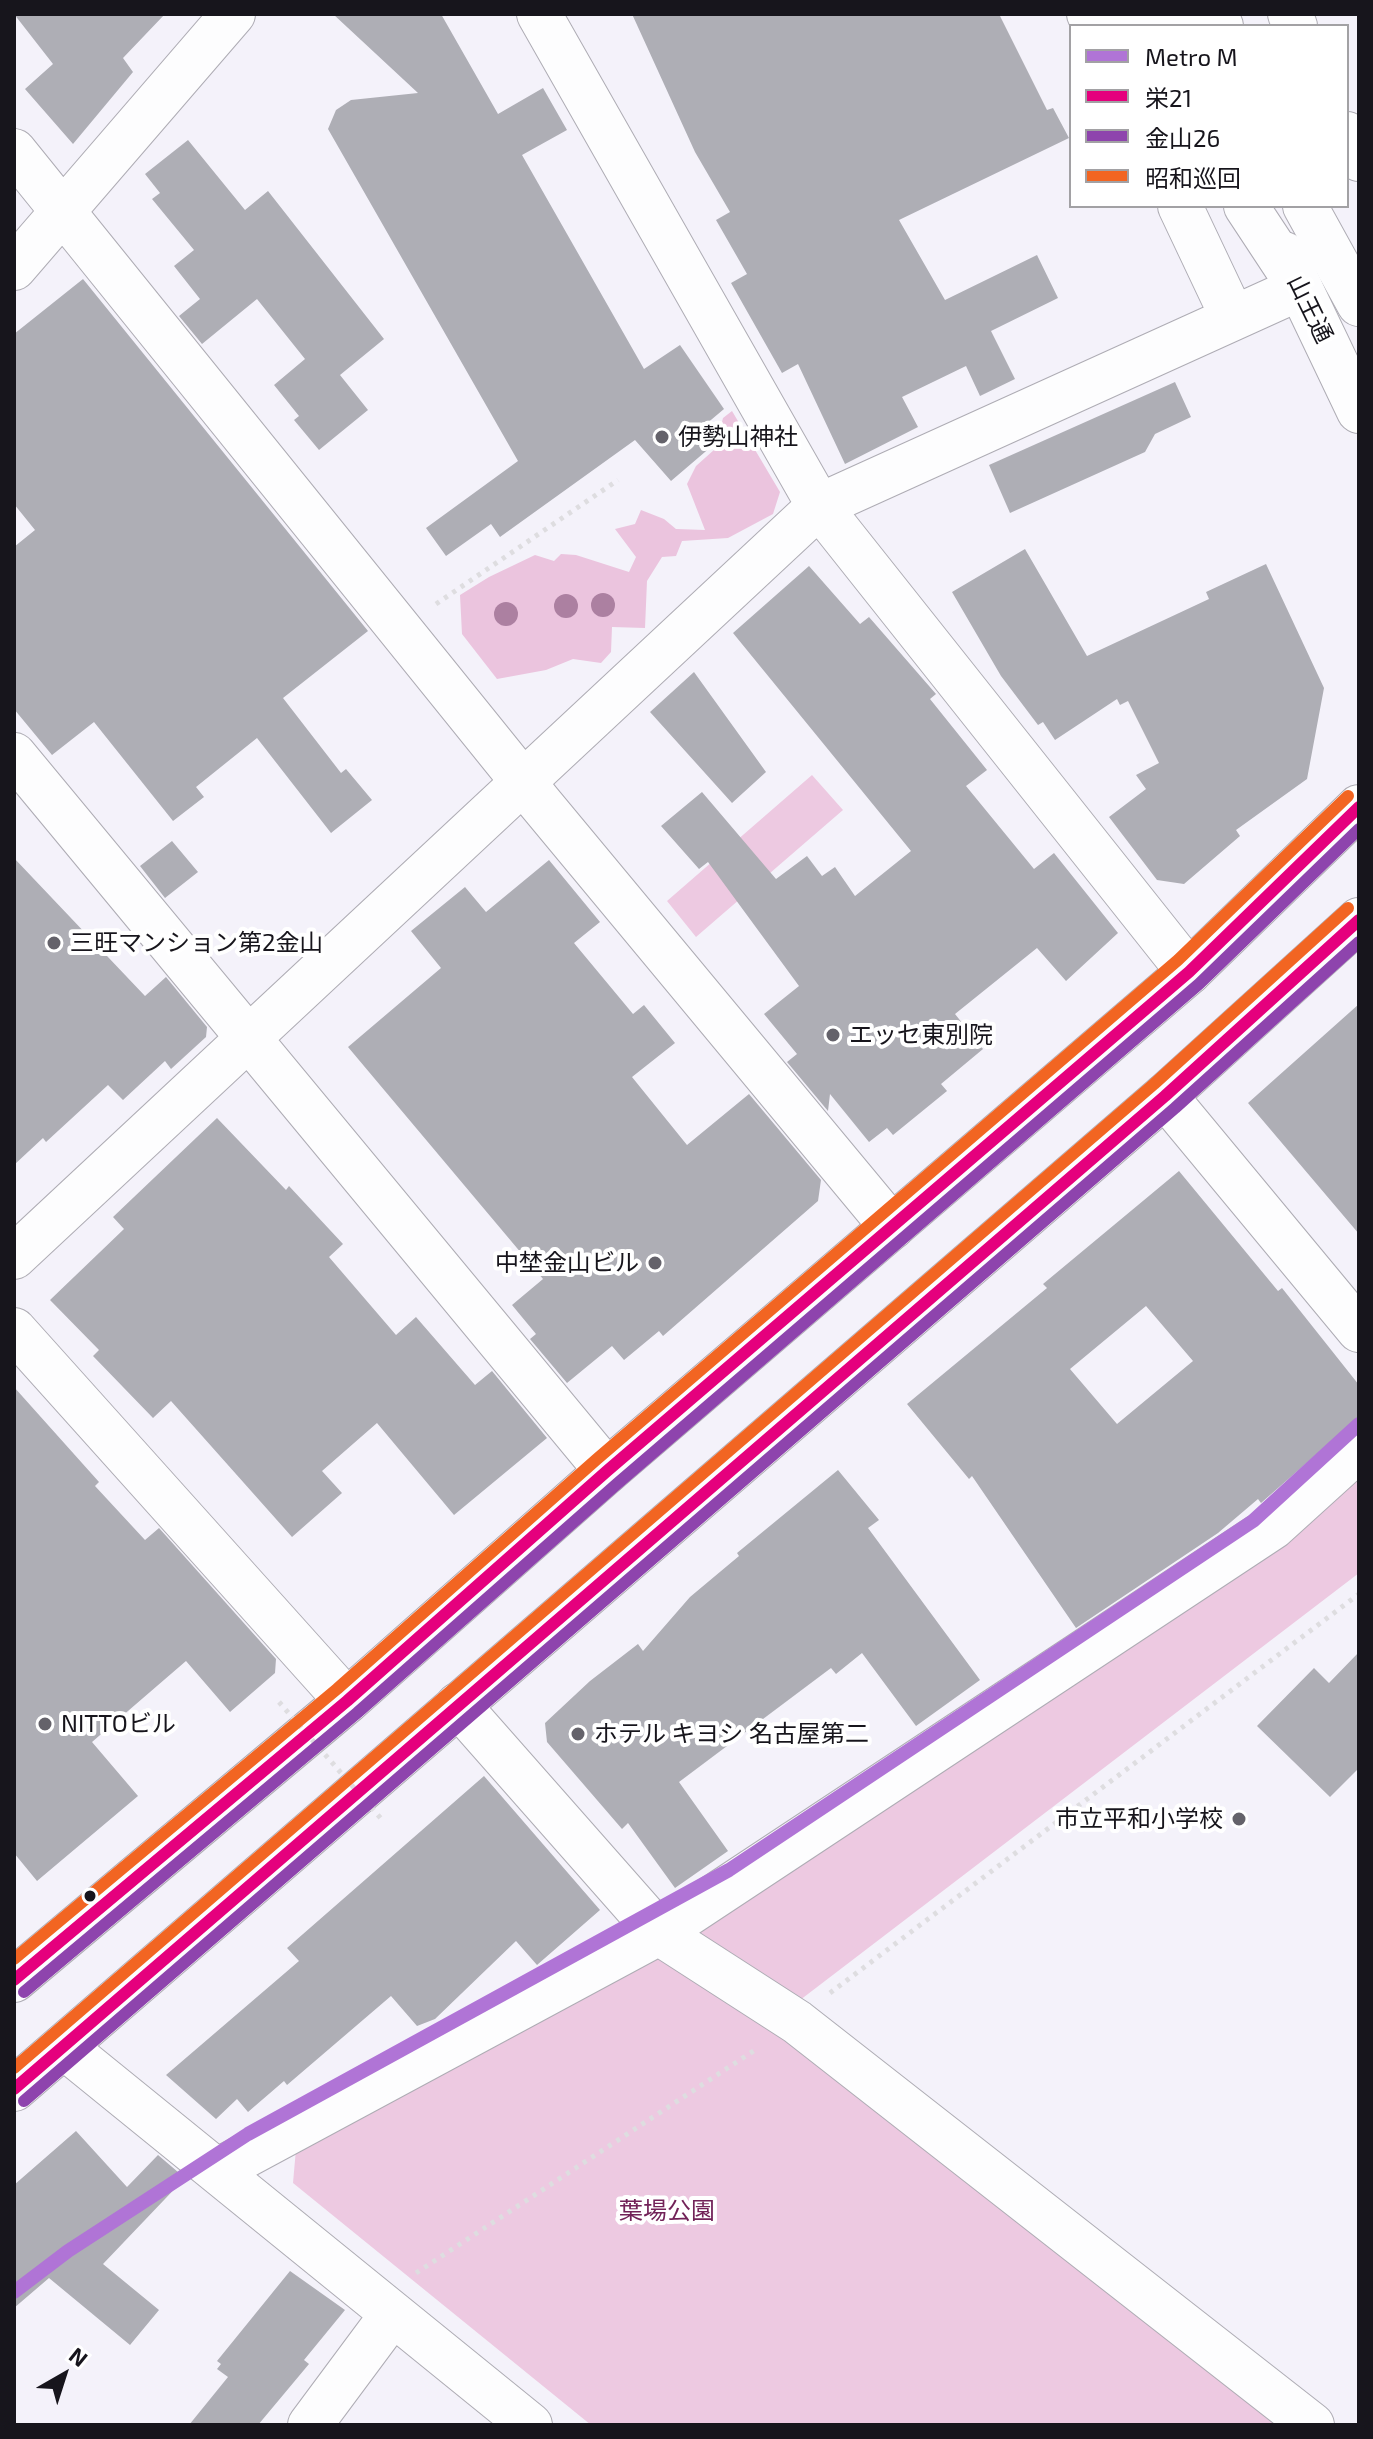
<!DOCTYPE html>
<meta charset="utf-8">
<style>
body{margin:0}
#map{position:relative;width:1373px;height:2439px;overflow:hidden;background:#f4f2fa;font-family:"Exo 2","Noto Sans JP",sans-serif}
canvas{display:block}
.frame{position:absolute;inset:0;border:16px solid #17151c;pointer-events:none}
.legend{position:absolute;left:1069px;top:24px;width:280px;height:184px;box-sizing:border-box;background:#fff;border:2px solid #a2a1a4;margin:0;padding:10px 14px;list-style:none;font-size:24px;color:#17151c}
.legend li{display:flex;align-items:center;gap:16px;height:40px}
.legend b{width:40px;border:2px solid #a2a1a4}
.north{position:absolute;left:24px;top:2335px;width:80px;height:80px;-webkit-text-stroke:6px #fff;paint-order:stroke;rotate:39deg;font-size:22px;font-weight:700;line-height:32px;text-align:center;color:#17151c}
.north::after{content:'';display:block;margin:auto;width:28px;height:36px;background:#17151c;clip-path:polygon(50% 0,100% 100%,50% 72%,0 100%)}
</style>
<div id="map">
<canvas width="1373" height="2439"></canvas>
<div class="frame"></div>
<ul class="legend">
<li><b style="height:10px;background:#b074d6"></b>Metro M</li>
<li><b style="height:10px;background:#e5007d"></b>栄21</li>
<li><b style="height:10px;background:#8e44ad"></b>金山26</li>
<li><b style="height:10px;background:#f26522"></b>昭和巡回</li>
</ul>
<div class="north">N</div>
</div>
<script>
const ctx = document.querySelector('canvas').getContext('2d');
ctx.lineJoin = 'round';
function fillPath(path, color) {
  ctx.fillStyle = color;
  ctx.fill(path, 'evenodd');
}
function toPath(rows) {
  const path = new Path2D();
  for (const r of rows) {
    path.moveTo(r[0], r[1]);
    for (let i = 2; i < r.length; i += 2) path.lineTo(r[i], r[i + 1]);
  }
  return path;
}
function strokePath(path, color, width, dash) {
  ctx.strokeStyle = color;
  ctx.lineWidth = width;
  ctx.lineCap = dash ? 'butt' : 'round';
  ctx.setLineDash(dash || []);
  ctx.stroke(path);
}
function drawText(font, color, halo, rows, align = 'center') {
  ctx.font = font + ' "Exo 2","Noto Sans JP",sans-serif';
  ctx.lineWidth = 8;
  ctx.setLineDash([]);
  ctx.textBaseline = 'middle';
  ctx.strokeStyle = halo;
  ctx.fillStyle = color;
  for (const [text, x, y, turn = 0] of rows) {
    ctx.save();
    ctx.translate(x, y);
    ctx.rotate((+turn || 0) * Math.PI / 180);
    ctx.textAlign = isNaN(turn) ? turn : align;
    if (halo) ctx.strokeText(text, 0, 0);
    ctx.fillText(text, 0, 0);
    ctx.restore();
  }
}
fillPath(toPath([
 [812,775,843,810,696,937,667,901],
 [1359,1479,1359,1573,770,2023,1285,2425,591,2425,293,2183,296,2149,1293,1538]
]), '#edc9e1');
fillPath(toPath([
 [732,411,780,492,773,514,728,538,682,541,676,556,662,557,647,581,645,628,612,627,611,652,601,663,573,659,546,670,497,679,462,634,460,595,489,577,535,555,554,561,561,554,576,555,629,572,636,557,615,529,635,524,641,510,664,519,676,529,705,530,687,484,696,466,715,449,723,418]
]), '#ebc4de');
fillPath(toPath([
 [14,14,165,14,123,58,133,72,73,144,25,89,53,64],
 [333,14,441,14,498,114,543,88,567,130,522,155,644,369,680,345,724,409,699,430,712,446,671,481,635,440,500,537,491,524,446,556,426,528,518,461,328,129,336,110,351,100,418,93],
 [632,14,999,14,1047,110,1053,108,1069,138,899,220,945,300,1037,255,1058,298,991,331,1015,379,980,396,966,366,902,397,918,427,845,464,798,364,782,373,731,283,747,274,716,220,730,212,695,152],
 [188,140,245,210,268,191,384,339,340,375,368,410,319,450,294,420,299,416,274,385,305,359,257,299,202,344,179,316,200,299,174,266,194,250,152,199,160,193,145,174],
 [83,279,368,631,283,698,341,773,346,769,372,800,331,833,257,738,196,787,204,797,173,821,94,722,52,755,14,709,14,547,35,530,14,504,14,334],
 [1175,382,1191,417,1155,434,1145,452,1010,513,989,465],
 [1025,549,1087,656,1209,599,1206,592,1266,564,1324,688,1307,779,1236,830,1240,836,1184,884,1157,880,1109,817,1146,789,1136,775,1159,763,1128,701,1120,705,1117,699,1055,740,1043,722,1038,725,1001,676,952,592],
 [809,566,860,624,869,617,936,694,930,699,987,770,966,786,1034,869,1054,853,1118,933,1066,981,1037,948,955,1014,983,1049,941,1084,947,1091,893,1135,887,1128,869,1142,830,1094,828,1111,787,1062,797,1054,764,1014,799,986,708,862,699,869,661,826,702,792,776,879,807,856,822,876,835,867,855,896,911,851,733,633],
 [694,672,766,772,732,803,650,712],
 [172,841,198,872,165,898,140,866],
 [14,858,145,996,166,977,207,1027,206,1037,171,1069,165,1061,123,1100,108,1085,46,1142,43,1138,14,1165],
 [549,860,600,922,574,943,633,1014,644,1005,675,1043,632,1077,687,1145,749,1094,821,1180,818,1201,663,1336,659,1331,624,1360,612,1346,567,1383,530,1339,536,1334,512,1305,543,1279,348,1047,441,968,411,931,465,887,486,912],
 [1359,1004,1359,1234,1248,1103],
 [217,1118,286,1190,289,1186,343,1244,329,1257,396,1335,416,1317,475,1385,492,1371,547,1438,454,1515,377,1423,322,1471,342,1493,292,1537,171,1401,153,1418,93,1356,99,1350,50,1300,124,1229,113,1217],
 [1179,1171,1278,1291,1282,1288,1359,1385,1359,1417,1261,1503,1258,1499,1218,1533,1076,1628,972,1476,969,1479,907,1404,1047,1288,1043,1284],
 [1146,1306,1193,1361,1117,1424,1070,1369],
 [14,1387,99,1482,95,1486,145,1540,159,1528,276,1659,275,1673,230,1712,186,1661,92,1742,138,1796,37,1881,14,1853],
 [838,1470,879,1520,868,1528,980,1680,916,1726,862,1653,836,1674,831,1668,679,1782,728,1851,675,1888,628,1823,622,1829,547,1742,545,1723,590,1681,638,1644,643,1651,690,1597,739,1556,737,1553],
 [1359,1652,1359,1768,1330,1797,1257,1726,1314,1668,1329,1683],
 [484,1776,600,1910,537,1965,516,1941,435,2019,417,2026,391,1996,287,2085,284,2081,248,2112,237,2099,216,2119,166,2075,299,1961,287,1948],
 [76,2131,127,2187,158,2155,185,2178,103,2264,159,2310,130,2345,49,2278,14,2308,14,2185],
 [290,2271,345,2310,304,2360,309,2364,258,2425,189,2425,228,2377,217,2369,221,2364,217,2361]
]), '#aeaeb5');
const minor = toPath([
 [539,14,819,506,1189,972],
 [1089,14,1095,26],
 [14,151,540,803,892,1227],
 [1180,206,1233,318],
 [14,268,233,14],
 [14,755,607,1471],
 [1165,1096,1359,1330],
 [14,1257,819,506,1300,288],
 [14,1330,347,1701],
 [458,1705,659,1933,797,2022,1312,2425],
 [64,2047,530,2425],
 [217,2171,659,1933,1273,1527,1359,1449],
 [310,2425,391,2316]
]);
const tertiary = toPath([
 [14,1980,347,1701,607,1471,1189,972,1359,807],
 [14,2089,1165,1096,1359,920]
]);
const primary = toPath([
 [1169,14,1175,26],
 [1290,14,1295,26],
 [1347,134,1359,159],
 [1284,254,1359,411]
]);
const motorway = toPath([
 [1135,14,1140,26],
 [1215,14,1221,26],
 [1246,206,1300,288],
 [1305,206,1359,304]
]);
strokePath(minor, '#aeacb4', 46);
strokePath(tertiary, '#aeacb4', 46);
strokePath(primary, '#aeacb4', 46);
strokePath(motorway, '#aeacb4', 46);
strokePath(toPath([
 [436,604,618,480],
 [830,1993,1359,1594],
 [416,2273,755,2050]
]), '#dedde0', 5, [4, 6]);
strokePath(minor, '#fdfdfe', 44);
strokePath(tertiary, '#fdfdfe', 44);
strokePath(primary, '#fdfdfe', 44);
strokePath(motorway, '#fdfdfe', 44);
strokePath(toPath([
 [279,1702,384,1822]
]), '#dedde0', 5, [4, 6]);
strokePath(toPath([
 [14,1980,347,1701,607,1471,1189,972,1359,807],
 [14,2089,1165,1096,1359,920]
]), '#e5007d', 12);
strokePath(toPath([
 [24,1992,357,1713,618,1483,1199,984,1359,829],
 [24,2101,1175,1108,1359,942]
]), '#8e44ad', 12);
strokePath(toPath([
 [14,1959,337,1689,597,1459,1178,960,1348,796],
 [14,2068,1154,1084,1348,908]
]), '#f26522', 12);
strokePath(toPath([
 [14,2292,68,2251,248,2134,729,1870,1253,1521,1359,1424]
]), '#b074d6', 14);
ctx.fillStyle = '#ac80a1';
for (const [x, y] of [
 [603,605],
 [566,606],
 [506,614]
]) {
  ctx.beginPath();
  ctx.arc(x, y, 12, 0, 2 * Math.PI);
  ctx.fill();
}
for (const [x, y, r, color] of [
 [662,437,8,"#64626a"],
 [54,943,8,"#64626a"],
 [833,1035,8,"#64626a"],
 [655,1263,8,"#64626a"],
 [45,1724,8,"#64626a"],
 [578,1734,8,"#64626a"],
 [1239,1819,8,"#64626a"],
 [90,1896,7,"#17151c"]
]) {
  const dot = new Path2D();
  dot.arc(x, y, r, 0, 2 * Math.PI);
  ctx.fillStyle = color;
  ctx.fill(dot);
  strokePath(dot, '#fff', 3);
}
drawText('24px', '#17151c', '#fff', [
 ["山王通",1310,309,64]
]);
drawText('24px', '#17151c', '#fff', [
 ["伊勢山神社",678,437],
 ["三旺マンション第2金山",70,943],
 ["エッセ東別院",849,1035],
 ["中埜金山ビル",639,1263,"right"],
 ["NITTOビル",61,1724],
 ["ホテル キヨシ 名古屋第二",594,1734],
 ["市立平和小学校",1223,1819,"right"]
], 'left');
drawText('24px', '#722258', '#fff', [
 ["葉場公園",667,2211]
]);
</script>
